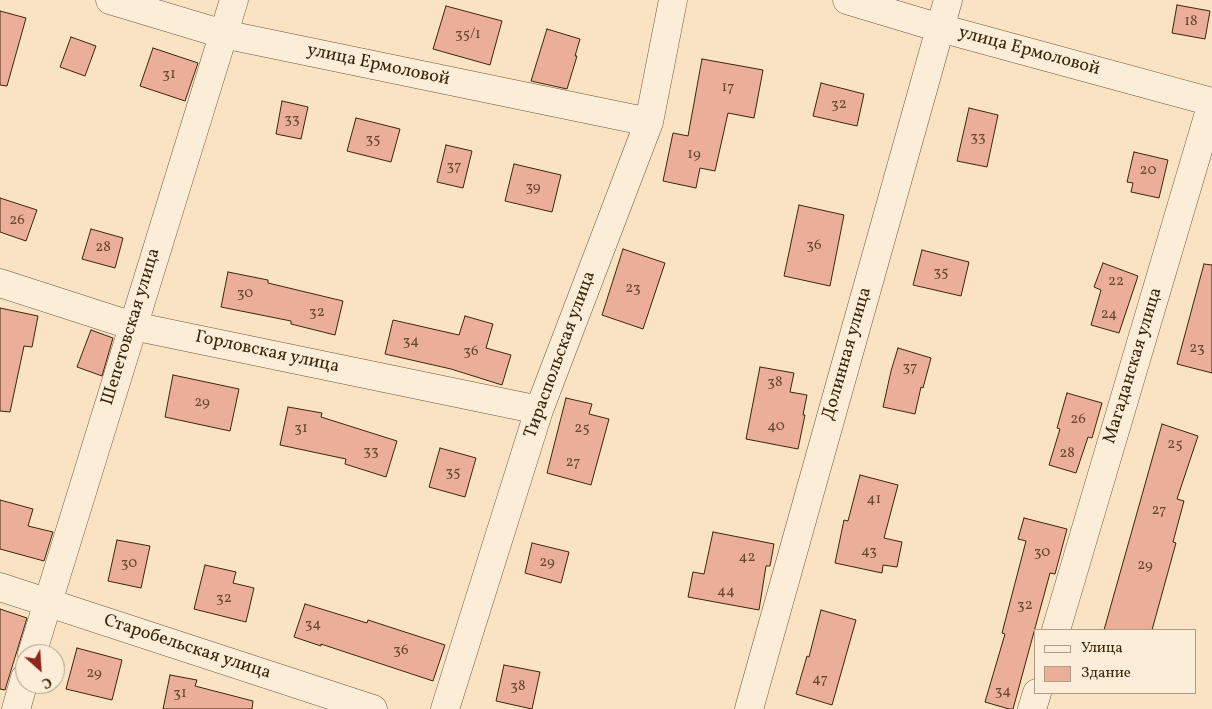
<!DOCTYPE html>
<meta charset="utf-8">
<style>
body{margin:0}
#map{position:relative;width:1212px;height:709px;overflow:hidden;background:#fae3c3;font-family:Vollkorn,serif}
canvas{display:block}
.legend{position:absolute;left:1034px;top:629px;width:162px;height:65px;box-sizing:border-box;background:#fcedd8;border:1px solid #af9d86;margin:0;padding:6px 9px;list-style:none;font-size:15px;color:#3b260a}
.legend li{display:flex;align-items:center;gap:10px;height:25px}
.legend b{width:25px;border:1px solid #af9d86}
.north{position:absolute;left:15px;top:644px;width:50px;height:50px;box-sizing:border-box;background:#fcedd8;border:1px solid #af9d86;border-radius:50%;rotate:154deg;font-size:14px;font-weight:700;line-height:20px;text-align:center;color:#3b260a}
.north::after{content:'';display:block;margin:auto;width:18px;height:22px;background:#8f2418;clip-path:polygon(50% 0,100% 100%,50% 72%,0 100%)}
</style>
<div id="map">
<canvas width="1212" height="709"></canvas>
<ul class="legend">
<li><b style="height:6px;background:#fcedd8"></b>Улица</li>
<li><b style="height:14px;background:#ebae98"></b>Здание</li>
</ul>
<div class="north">С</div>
</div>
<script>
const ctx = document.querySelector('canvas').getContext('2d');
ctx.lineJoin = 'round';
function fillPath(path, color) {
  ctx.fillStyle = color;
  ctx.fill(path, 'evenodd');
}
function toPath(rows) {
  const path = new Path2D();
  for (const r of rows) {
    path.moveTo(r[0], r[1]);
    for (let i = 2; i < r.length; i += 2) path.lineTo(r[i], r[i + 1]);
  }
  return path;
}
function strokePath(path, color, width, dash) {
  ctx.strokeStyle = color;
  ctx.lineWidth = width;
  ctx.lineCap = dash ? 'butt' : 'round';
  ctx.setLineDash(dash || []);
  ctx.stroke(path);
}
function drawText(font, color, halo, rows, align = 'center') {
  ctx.font = font + ' Vollkorn,serif';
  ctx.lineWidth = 4.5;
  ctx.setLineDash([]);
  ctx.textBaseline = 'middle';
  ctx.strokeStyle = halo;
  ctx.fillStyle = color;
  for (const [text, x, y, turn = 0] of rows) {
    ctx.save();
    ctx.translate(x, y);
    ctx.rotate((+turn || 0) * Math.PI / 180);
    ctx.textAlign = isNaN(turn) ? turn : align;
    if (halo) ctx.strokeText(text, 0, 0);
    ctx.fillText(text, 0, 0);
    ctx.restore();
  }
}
const building = toPath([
 [1177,5,1210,11,1205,39,1172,33,1177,5],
 [446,6,502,21,490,65,433,49,446,6],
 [0,11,26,18,7,86,0,85,0,11],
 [547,29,580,39,575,56,577,56,567,89,531,81,547,29],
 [71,37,96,46,85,76,60,67,71,37],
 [153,48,198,63,185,101,140,86,153,48],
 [702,59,763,70,754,118,728,113,715,171,700,168,696,188,663,181,673,133,688,136,702,59],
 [821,83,864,94,857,126,813,116,821,83],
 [282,101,308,107,301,139,276,134,282,101],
 [969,108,998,115,987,167,957,161,969,108],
 [356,118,400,129,391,162,347,151,356,118],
 [446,145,472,151,463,188,437,182,446,145],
 [1134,152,1168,160,1159,198,1131,192,1133,183,1127,182,1134,152],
 [514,164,561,175,552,212,505,201,514,164],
 [0,198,37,210,26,241,0,232,0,198],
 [799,205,844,215,830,286,784,276,799,205],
 [91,229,123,238,115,268,82,259,91,229],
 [623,249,665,263,643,329,602,315,623,249],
 [922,250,969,262,961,296,913,285,922,250],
 [1103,263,1138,276,1119,333,1091,325,1101,290,1094,287,1103,263],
 [1204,264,1212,265,1212,373,1177,364,1204,264],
 [228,272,268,280,268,283,343,301,335,335,291,324,291,321,221,307,228,272],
 [0,308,38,316,32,347,24,346,10,412,0,411,0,308],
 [465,316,493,324,486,348,511,355,502,385,451,369,385,354,393,320,459,335,465,316],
 [91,330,113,338,102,376,77,367,91,330],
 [898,348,931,358,923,388,921,387,915,414,883,407,891,371,898,348],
 [760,367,794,373,790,392,807,395,803,415,805,415,798,449,746,439,760,367],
 [173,375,239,389,230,431,165,417,173,375],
 [1067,393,1102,403,1092,438,1088,437,1076,473,1049,465,1060,429,1057,428,1067,393],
 [566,398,592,404,589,414,609,419,591,485,547,473,566,398],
 [288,407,322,413,321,417,397,441,386,477,345,464,346,459,280,445,288,407],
 [1162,424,1198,436,1177,499,1184,501,1173,542,1176,543,1152,630,1104,630,1162,424],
 [440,448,476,458,465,497,429,487,440,448],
 [860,475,898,485,884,538,902,542,897,567,883,565,882,573,835,563,844,520,848,521,860,475],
 [0,500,33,509,28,526,53,532,44,561,0,549,0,500],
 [1024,518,1067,529,1055,574,1050,573,1013,709,1009,709,985,702,1005,634,1002,633,1026,541,1018,539,1024,518],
 [713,532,774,544,770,566,766,566,759,610,688,597,693,572,704,574,713,532],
 [117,540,150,546,141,588,108,581,117,540],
 [532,543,569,552,561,583,525,573,532,543],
 [205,565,236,572,233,583,254,588,246,622,194,609,205,565],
 [305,604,367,623,368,620,445,645,433,681,321,644,321,646,294,637,305,604],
 [0,609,27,618,5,690,0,689,0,609],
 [821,610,856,620,832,705,796,694,807,656,809,657,821,610],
 [77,648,122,660,112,700,66,689,77,648],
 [504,665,540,672,532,709,496,701,504,665],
 [170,675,197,680,195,686,253,701,252,709,163,709,170,675]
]);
fillPath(building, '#ebae98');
strokePath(building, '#3b260a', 1);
const minor = toPath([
 [110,0,223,34,649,122],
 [847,0,940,28,1212,102],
 [0,283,133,326,539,410],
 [0,587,373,709],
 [1056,630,1212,103],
 [32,654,234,0],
 [16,709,25,678],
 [445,709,539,410,649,122,673,0],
 [749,709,948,0],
 [1032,709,1037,693]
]);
strokePath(minor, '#6b5538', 29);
strokePath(minor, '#fcedd8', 28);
drawText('15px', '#67482e', null, [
 ["18",1191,22],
 ["35/1",468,35],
 ["31",169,75],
 ["17",728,88],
 ["32",839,105],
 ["33",292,120],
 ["33",978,138],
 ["35",373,140],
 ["19",694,155],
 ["37",454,167],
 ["20",1148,171],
 ["39",533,188],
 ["26",17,221],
 ["36",814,246],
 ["28",103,248],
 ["35",941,273],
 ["22",1116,282],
 ["23",633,289],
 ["30",245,294],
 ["32",317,313],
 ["24",1109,315],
 ["34",411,342],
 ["23",1197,349],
 ["36",471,352],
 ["37",910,368],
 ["38",775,383],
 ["29",202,403],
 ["26",1078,420],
 ["40",776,427],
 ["31",301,429],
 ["25",582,429],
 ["25",1175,445],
 ["33",371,452],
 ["28",1067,454],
 ["27",573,463],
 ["35",453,473],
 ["41",874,500],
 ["27",1159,511],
 ["43",869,552],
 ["30",1042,553],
 ["42",747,558],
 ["29",547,563],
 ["30",129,564],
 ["29",1145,566],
 ["44",726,592],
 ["32",224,599],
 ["32",1025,606],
 ["34",313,625],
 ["36",401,651],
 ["29",94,674],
 ["47",820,680],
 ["38",518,687],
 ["34",1003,692],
 ["31",180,694]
]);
drawText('18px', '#3b260a', '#fcedd8', [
 ["улица Ермоловой",1029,52,15],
 ["улица Ермоловой",378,66,12],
 ["Шепетовская улица",132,327,-73],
 ["Горловская улица",267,353,12],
 ["Долинная улица",848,354,-74],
 ["Тираспольская улица",561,355,-70],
 ["Магаданская улица",1134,366,-73],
 ["Старобельская улица",187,648,18]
]);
</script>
